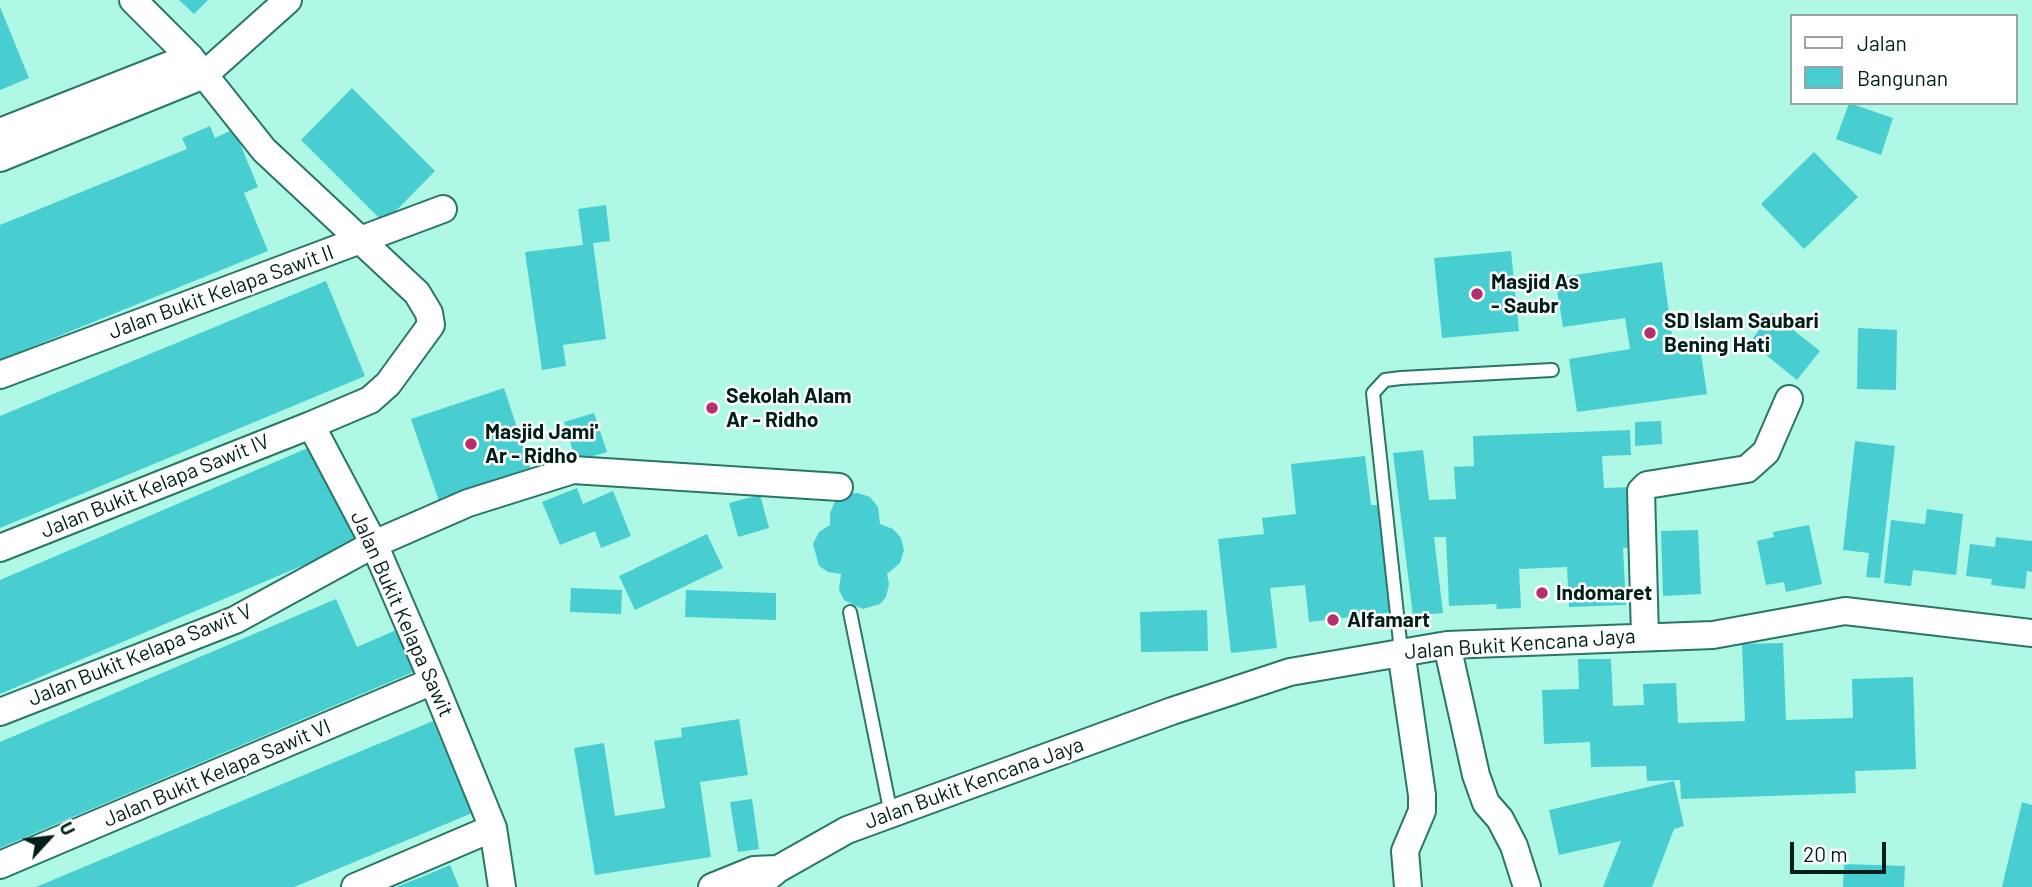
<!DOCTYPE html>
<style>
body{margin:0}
#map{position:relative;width:2032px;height:887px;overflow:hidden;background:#aef8e5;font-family:Barlow,sans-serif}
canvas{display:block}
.legend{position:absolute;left:1790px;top:14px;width:228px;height:91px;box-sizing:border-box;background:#fff;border:2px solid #99a5a3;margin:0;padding:9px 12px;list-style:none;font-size:21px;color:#011f19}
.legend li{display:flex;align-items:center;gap:14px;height:35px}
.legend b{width:35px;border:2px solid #99a5a3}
.north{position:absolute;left:14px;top:803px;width:70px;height:70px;-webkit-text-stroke:5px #fff;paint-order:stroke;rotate:63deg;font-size:19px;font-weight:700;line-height:28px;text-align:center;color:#011f19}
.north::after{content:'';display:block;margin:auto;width:24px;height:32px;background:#011f19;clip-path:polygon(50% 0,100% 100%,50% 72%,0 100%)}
.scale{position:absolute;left:1790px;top:842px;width:96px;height:32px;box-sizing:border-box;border:4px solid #011f19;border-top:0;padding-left:9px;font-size:21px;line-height:24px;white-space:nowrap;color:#011f19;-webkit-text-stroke:5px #fff;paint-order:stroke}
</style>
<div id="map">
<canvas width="2032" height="887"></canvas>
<ul class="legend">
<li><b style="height:9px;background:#fff"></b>Jalan</li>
<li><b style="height:19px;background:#48ced1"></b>Bangunan</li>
</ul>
<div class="north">U</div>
<div class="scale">20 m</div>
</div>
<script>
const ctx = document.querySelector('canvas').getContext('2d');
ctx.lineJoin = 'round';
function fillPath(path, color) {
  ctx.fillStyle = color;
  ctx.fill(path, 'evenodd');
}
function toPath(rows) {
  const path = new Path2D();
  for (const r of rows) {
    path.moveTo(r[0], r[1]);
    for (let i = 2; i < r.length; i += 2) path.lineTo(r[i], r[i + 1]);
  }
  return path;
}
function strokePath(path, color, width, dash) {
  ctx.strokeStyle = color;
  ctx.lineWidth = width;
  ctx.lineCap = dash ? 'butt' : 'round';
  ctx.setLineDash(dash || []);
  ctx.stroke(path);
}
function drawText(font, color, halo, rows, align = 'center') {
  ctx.font = font + ' Barlow,sans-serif';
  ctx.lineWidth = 5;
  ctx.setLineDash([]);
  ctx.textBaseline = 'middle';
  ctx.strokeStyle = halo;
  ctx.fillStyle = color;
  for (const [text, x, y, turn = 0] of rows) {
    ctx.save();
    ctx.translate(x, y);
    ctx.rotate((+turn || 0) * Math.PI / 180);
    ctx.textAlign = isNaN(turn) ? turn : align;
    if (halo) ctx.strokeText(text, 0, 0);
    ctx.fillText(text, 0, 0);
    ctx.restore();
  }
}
fillPath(toPath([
 [179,0,208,0,194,14],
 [0,7,29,78,0,90],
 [352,88,435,171,384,223,301,140],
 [1849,103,1893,118,1881,155,1836,139],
 [210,126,215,138,234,129,258,187,244,193,268,251,0,360,0,225,187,149,182,138],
 [1814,152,1858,197,1804,249,1761,204],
 [606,205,610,241,593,243,606,339,563,345,566,366,542,370,525,252,583,245,578,209],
 [1511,251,1519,331,1442,338,1434,258],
 [1662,262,1673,343,1699,340,1707,394,1577,412,1569,359,1630,349,1625,318,1563,327,1555,278],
 [326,281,365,376,0,528,0,416],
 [1772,313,1820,351,1797,380,1750,342],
 [1858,328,1897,330,1896,390,1857,389],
 [504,388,531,470,439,501,411,419],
 [594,413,607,452,576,461,564,422],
 [1661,421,1662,444,1635,446,1635,422],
 [1630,430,1631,455,1602,456,1604,488,1633,487,1636,547,1623,548,1626,605,1569,607,1567,567,1519,569,1521,608,1497,609,1496,604,1449,606,1446,537,1434,537,1443,613,1413,616,1393,453,1423,450,1429,500,1456,499,1454,467,1474,466,1473,436],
 [1855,441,1895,446,1880,578,1866,577,1869,553,1843,550],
 [317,444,358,542,0,694,0,580],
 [1365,456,1371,505,1380,505,1393,612,1309,622,1305,585,1270,588,1277,648,1231,653,1218,539,1264,534,1262,518,1296,514,1291,464],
 [577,488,583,504,613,491,631,536,601,548,595,531,560,545,542,502],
 [858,493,870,497,878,507,880,524,893,529,901,538,904,550,900,563,887,574,889,584,886,597,880,604,863,609,844,600,839,590,841,574,828,572,819,566,813,544,819,532,830,525,830,513,835,501,845,494],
 [760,495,769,528,738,537,729,503],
 [1927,509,1963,514,1956,575,1913,570,1911,586,1884,583,1891,520,1925,524],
 [1809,525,1822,584,1786,592,1784,582,1766,585,1757,541,1774,537,1773,532],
 [1698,530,1701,594,1663,596,1661,531],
 [707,534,723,568,635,610,619,576],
 [1996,537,2032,541,2032,572,2027,571,2025,589,1991,585,1992,579,1966,576,1970,544,1995,547],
 [571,588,622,590,621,614,570,612],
 [686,590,776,593,776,620,685,617],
 [336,599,357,647,401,628,418,670,0,848,0,742],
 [1207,610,1208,651,1141,652,1140,612],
 [1783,643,1786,720,1853,718,1852,679,1913,677,1916,769,1855,771,1856,793,1681,799,1680,780,1647,781,1646,766,1591,767,1590,742,1544,744,1542,690,1579,689,1578,659,1611,659,1613,706,1644,705,1643,684,1676,683,1678,723,1745,721,1742,644],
 [739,719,748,775,700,782,711,857,595,875,574,748,604,743,615,816,665,808,654,741,682,737,681,728],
 [433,721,472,813,446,824,294,887,36,887],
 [1674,781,1684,826,1674,829,1652,887,1603,887,1621,841,1559,855,1549,810],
 [752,799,759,849,738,852,730,802],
 [2022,802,2032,805,2032,887,2002,887],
 [1844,864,1905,866,1904,887,1843,887],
 [450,865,459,887,396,887,424,876]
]), '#48ced1');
const service = toPath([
 [850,612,891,814],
 [1401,651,1373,393,1385,380,1401,378,1552,370]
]);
const minor = toPath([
 [133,0,190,57,264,150,417,293,429,313,431,325,388,384,370,400,311,425,374,544,433,681,493,828,502,887],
 [0,132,190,57],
 [0,158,204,75,288,0],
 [0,375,443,209],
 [0,548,311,425],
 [1645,636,1641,491,1647,485,1747,469,1766,452,1789,399],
 [1447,645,1476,775,1486,803,1500,819,1514,846,1527,887],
 [1401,651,1422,795,1422,811,1405,851,1408,887],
 [0,712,235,620,374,544,468,503,573,470,839,487],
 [0,865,433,681],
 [355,887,493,828],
 [712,887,754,870,776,869],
 [756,887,778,869,847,830,1172,711,1290,672,1447,645,1713,635,1845,611,2032,633]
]);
strokePath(service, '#2a7666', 16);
strokePath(minor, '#2a7666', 30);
strokePath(service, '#fff', 12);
strokePath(minor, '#fff', 26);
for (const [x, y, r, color] of [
 [1477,294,7,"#b82f6f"],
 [1650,333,7,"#b82f6f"],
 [712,408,7,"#b82f6f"],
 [471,444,7,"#b82f6f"],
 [1542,593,7,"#b82f6f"],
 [1333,620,7,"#b82f6f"]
]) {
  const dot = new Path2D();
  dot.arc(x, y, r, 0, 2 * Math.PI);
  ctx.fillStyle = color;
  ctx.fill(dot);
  strokePath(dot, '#fff', 2.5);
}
drawText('bold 21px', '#011f19', '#fff', [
 ["Masjid As",1491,282],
 ["- Saubr",1491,306],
 ["SD Islam Saubari",1664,321],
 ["Bening Hati",1664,345],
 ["Sekolah Alam",726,396],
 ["Ar - Ridho",726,420],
 ["Masjid Jami'",485,432],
 ["Ar - Ridho",485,456],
 ["Indomaret",1556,593],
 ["Alfamart",1347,620]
], 'left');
drawText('21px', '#011f19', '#fff', [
 ["Jalan Bukit Kelapa Sawit II",221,292,-20],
 ["Jalan Bukit Kelapa Sawit IV",155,486,-22],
 ["Jalan Bukit Kelapa Sawit",402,614,66],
 ["Jalan Bukit Kencana Jaya",1520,644,-4],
 ["Jalan Bukit Kelapa Sawit V",140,655,-22],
 ["Jalan Bukit Kelapa Sawit VI",217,773,-23],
 ["Jalan Bukit Kencana Jaya",974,783,-20]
]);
</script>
